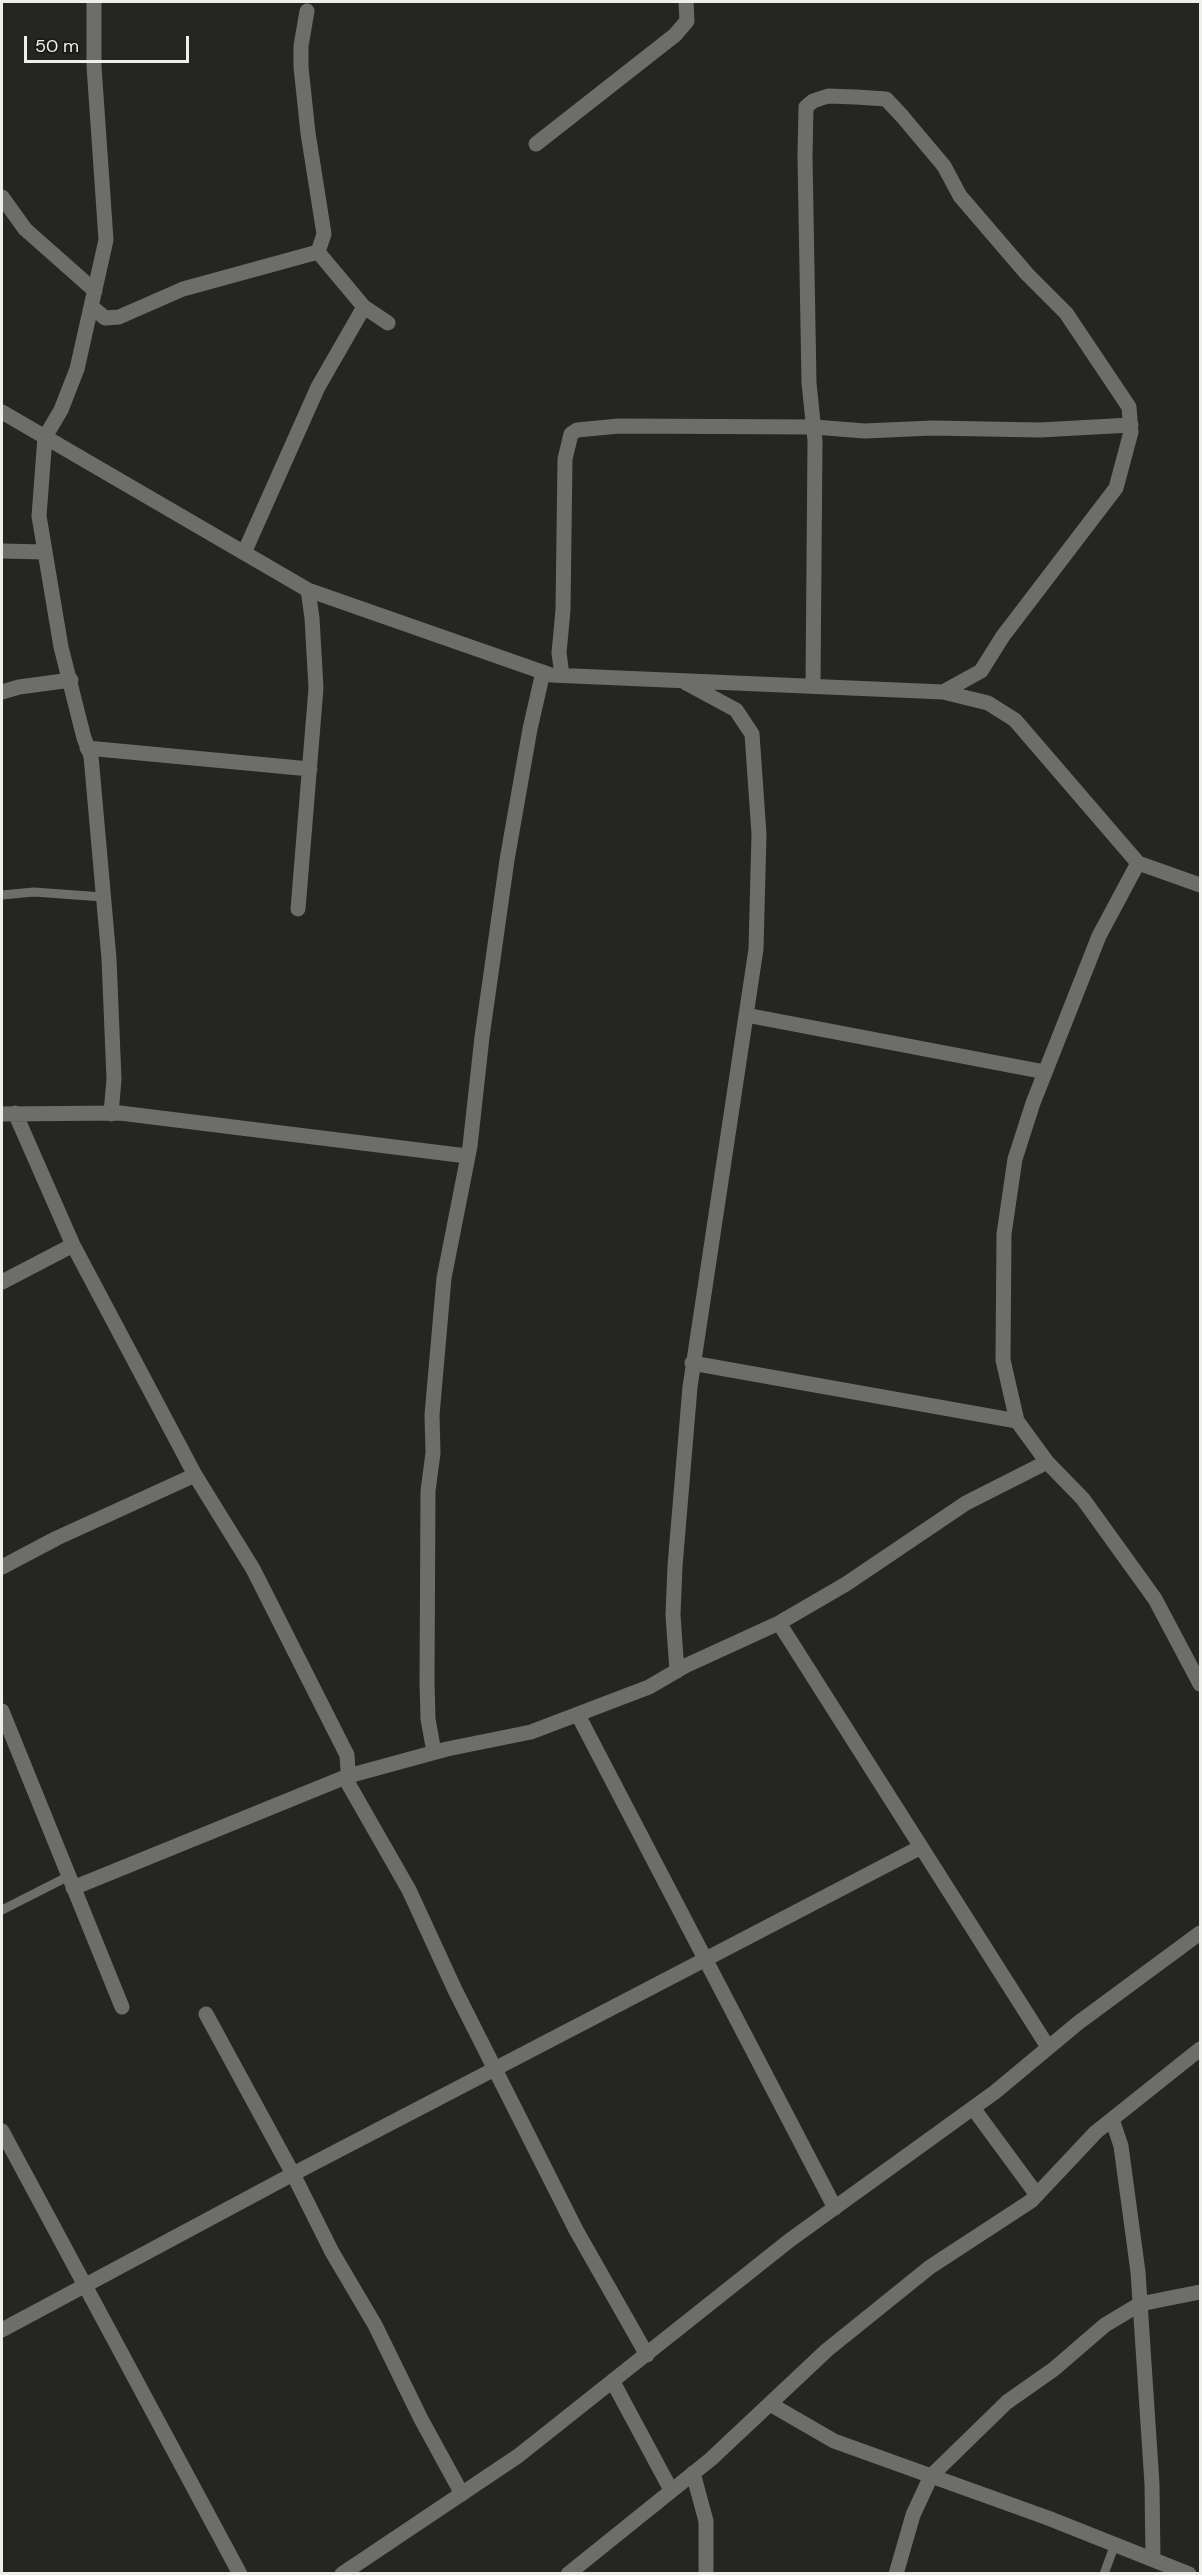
<!DOCTYPE html>
<style>
body{margin:0}
#map{position:relative;width:1202px;height:2575px;overflow:hidden;background:#252521;font-family:"DM Sans",sans-serif}
canvas{display:block}
.frame{position:absolute;inset:0;border:3px solid #eeeeec;pointer-events:none}
.scale{position:absolute;left:24px;top:36px;width:165px;height:27px;box-sizing:border-box;border:3px solid #eeeeec;border-top:0;padding-left:8px;font-size:18px;line-height:21px;white-space:nowrap;color:#eeeeec;-webkit-text-stroke:4px #1b1b18;paint-order:stroke}
</style>
<div id="map">
<canvas width="1202" height="2575"></canvas>
<div class="frame"></div>
<div class="scale">50 m</div>
</div>
<script>
const ctx = document.querySelector('canvas').getContext('2d');
ctx.lineJoin = 'round';
function toPath(rows) {
  const path = new Path2D();
  for (const r of rows) {
    path.moveTo(r[0], r[1]);
    for (let i = 2; i < r.length; i += 2) path.lineTo(r[i], r[i + 1]);
  }
  return path;
}
function strokePath(path, color, width, dash) {
  ctx.strokeStyle = color;
  ctx.lineWidth = width;
  ctx.lineCap = dash ? 'butt' : 'round';
  ctx.setLineDash(dash || []);
  ctx.stroke(path);
}
strokePath(toPath([
 [2,895,34,892,103,897],
 [2,1910,69,1876],
 [1104,2574,1115,2544]
]), '#6d6d6b', 9);
strokePath(toPath([
 [94,2,94,66,106,240,77,369,61,410,45,437,39,516,61,647,84,738,91,756,109,959,114,1079,111,1114],
 [536,144,675,35,687,21,686,2],
 [2,197,25,229,95,291],
 [318,252,364,307,388,323],
 [92,307,105,318,119,317,183,289,318,252,324,234,308,133,301,67,301,46,307,11],
 [2,412,308,590,551,675,943,692,988,703,1015,720,1138,863,1200,885],
 [2,551,44,552],
 [244,553,318,387,364,307],
 [562,675,559,653,563,610,565,459,571,434,577,430,619,426,814,427,865,431,932,428,1040,430,1131,425],
 [813,686,815,441,809,383,805,156,806,107,813,101,828,96,856,97,886,99,902,116,944,166,960,196,1027,274,1066,313,1129,407,1131,432,1116,488,1003,636,981,671,943,692],
 [2,692,19,687,71,680],
 [87,748,310,769],
 [1138,863,1099,936,1033,1103,1015,1159,1004,1234,1003,1360,1017,1421,1047,1462,1083,1499,1155,1599,1200,1684],
 [298,909,316,688,312,618,308,590],
 [746,1015,1045,1072],
 [15,1113,73,1245,195,1475,253,1569,347,1755,349,1785,409,1890,455,1990,576,2230,647,2355],
 [2,1114,120,1113,467,1156],
 [2,1282,73,1245],
 [692,1363,1017,1421],
 [2,1567,57,1538,195,1475],
 [779,1623,1048,2047],
 [677,1671,673,1615,675,1566,690,1387,756,949,759,834,752,734,736,710,686,683],
 [2,1711,122,2007],
 [578,1715,835,2208],
 [434,1752,428,1719,427,1682,428,1491,433,1453,432,1415,444,1278,470,1146,482,1037,507,860,530,729,543,672],
 [73,1888,348,1776,447,1749,531,1732,649,1687,685,1666,779,1623,846,1584,966,1503,1047,1462],
 [206,2014,293,2174,332,2252,375,2325,421,2419,462,2494],
 [973,2108,1037,2195],
 [1112,2119,1121,2146,1138,2272,1152,2484,1153,2559],
 [2,2131,240,2574],
 [2,2330,293,2174,921,1847],
 [613,2382,671,2490],
 [770,2404,834,2441,1048,2518,1189,2574],
 [693,2473,706,2521,706,2574],
 [342,2574,518,2456,790,2240,995,2092,1078,2023,1200,1933],
 [568,2574,711,2459,827,2350,930,2267,1031,2201,1096,2132,1200,2049],
 [896,2574,913,2515,931,2476,1007,2402,1054,2369,1105,2325,1140,2304,1200,2292]
]), '#6d6d6b', 15);
</script>
